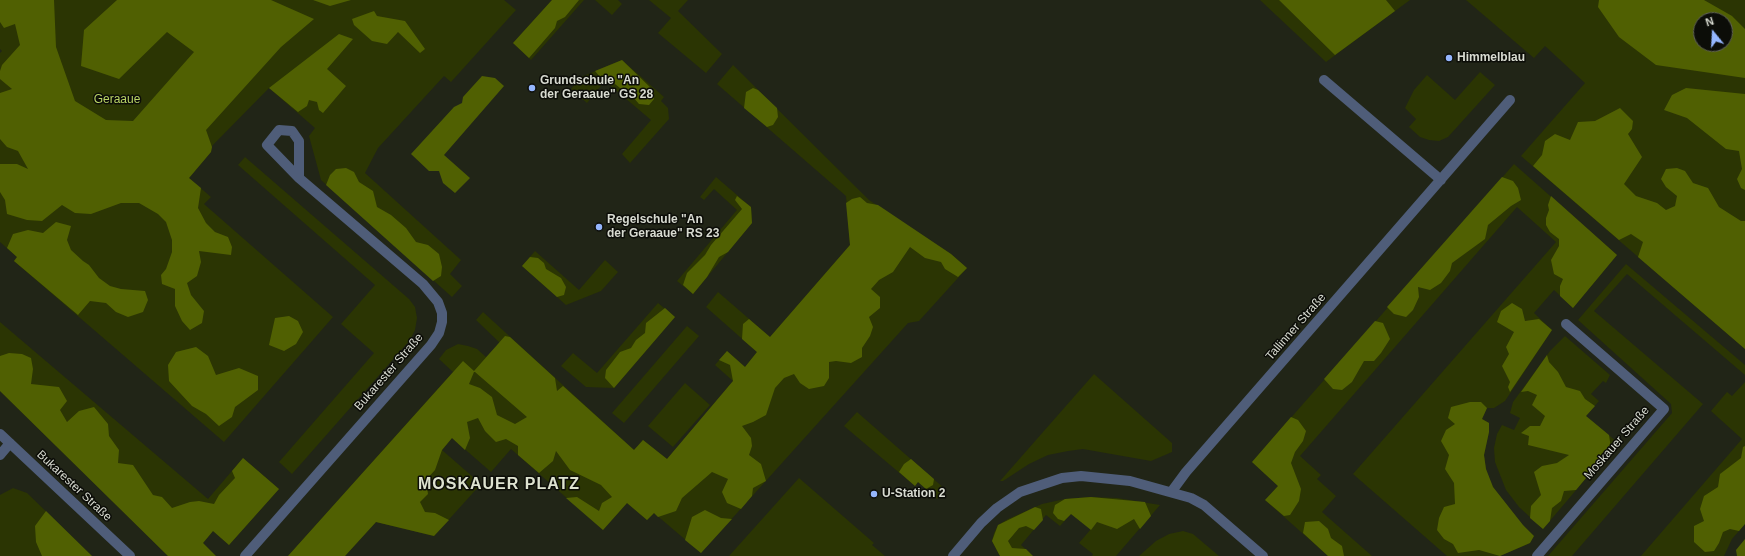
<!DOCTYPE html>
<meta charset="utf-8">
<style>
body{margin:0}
#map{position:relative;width:1745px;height:556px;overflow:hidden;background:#212517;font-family:Helvetica,sans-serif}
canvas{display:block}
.north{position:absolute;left:1693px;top:12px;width:40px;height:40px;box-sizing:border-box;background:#0c0d08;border:1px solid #5e5f58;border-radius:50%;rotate:342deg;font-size:11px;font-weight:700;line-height:16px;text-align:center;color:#d8dbd1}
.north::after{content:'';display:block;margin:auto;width:14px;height:18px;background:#95b6fd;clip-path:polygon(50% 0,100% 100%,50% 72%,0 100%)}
</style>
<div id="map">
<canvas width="1745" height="556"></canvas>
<div class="north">N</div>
</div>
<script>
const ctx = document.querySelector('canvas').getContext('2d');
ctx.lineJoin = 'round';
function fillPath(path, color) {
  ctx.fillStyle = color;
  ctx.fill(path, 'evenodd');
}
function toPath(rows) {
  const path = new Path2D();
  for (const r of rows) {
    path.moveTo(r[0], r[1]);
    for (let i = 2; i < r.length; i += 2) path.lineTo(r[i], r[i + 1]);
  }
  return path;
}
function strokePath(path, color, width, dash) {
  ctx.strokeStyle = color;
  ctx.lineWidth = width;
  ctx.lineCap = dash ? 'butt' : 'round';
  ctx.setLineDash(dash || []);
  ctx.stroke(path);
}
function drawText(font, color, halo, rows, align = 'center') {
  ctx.font = font + ' Helvetica,sans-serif';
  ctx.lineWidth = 3;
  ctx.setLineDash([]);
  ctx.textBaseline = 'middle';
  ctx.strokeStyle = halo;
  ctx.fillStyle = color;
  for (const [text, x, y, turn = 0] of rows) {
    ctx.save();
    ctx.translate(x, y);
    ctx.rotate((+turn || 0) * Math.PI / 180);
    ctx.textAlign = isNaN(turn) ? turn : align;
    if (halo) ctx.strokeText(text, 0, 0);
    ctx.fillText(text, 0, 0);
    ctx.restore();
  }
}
fillPath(toPath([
 [0,0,504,0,516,10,451,82,444,76,378,148,365,173,461,260,450,274,462,286,452,297,321,180,309,136,315,128,269,88,212,146,211,152,189,178,211,197,204,204,333,317,224,442,14,261,17,257,0,242,0,53,2,51,0,49],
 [552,0,584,0,531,60,513,43],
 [595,0,618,0,622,4,612,15],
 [649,0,688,0,678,11,722,54,706,73,658,33,671,18],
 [1260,0,1410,0,1326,62],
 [1466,0,1745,0,1745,349,1521,156,1585,83,1545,46,1534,58],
 [1701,20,1725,20,1725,44,1701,44],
 [622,60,664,97,661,101,668,108,669,119,630,163,622,154,651,120,605,81,587,103,571,89,581,77],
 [733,65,869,200,951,254,967,268,919,321,908,323,701,553,654,513,647,520,627,503,603,530,511,449,491,472,452,438,442,450,481,484,434,536,376,522,345,556,288,556,453,372,439,359,446,350,458,344,468,346,477,349,486,357,500,343,476,320,483,312,634,450,643,440,667,459,733,381,715,365,727,351,745,367,757,352,706,307,718,292,770,337,850,245,846,196,717,84],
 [1480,72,1495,85,1448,137,1439,141,1429,140,1420,137,1409,127,1416,119,1405,108,1414,90,1427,75,1455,100],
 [245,157,409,299,415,307,417,318,415,330,410,340,292,474,279,462,374,353,341,324,375,285,238,165],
 [1514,164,1617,255,1573,308,1554,290,1534,313,1552,330,1505,401,1494,408,1487,408,1482,419,1489,423,1489,432,1484,455,1486,470,1493,487,1523,526,1534,536,1530,543,1500,556,1447,556,1353,474,1556,242,1517,207,1300,456,1321,475,1317,479,1336,496,1322,512,1372,556,1328,556,1265,500,1278,486,1252,462],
 [716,177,751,207,752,223,693,294,677,281,737,210,714,189,704,200,700,197],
 [535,251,579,290,605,260,618,272,601,291,566,305,522,266],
 [1626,264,1745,365,1745,375,1627,274,1594,311,1703,404,1572,556,1548,556,1672,413,1671,404,1578,320],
 [658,303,675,317,614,388,586,387,561,366,573,353,597,373],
 [0,322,208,499,243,458,279,489,229,545,213,531,203,543,216,556,168,556,0,391],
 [687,326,699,336,624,423,612,413],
 [1565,336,1610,375,1606,383,1603,381,1591,394,1599,401,1586,416,1617,442,1543,529,1519,507,1506,490,1495,462,1494,448,1497,434,1502,425,1514,430,1520,418,1510,413,1513,402,1550,351],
 [1094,374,1172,443,1172,452,1151,461,1083,449,1068,451,1048,455,1029,464,1003,481,1000,481],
 [1745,382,1745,524,1732,539,1724,556,1641,556,1742,439,1711,411,1727,392,1732,396],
 [685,383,710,405,673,447,648,426],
 [857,412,945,489,937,499,918,482,915,486,844,426],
 [799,478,874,543,872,545,885,556,729,556],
 [13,488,27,493,92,556,0,556,0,495],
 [1091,497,1117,498,1160,505,1116,556,1092,556,1093,554,1079,543,1091,529,1071,514,1060,526,1046,515,1021,545,1033,556,999,555,992,541,994,533,998,525,1008,519,1042,504,1065,499],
 [1183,531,1193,534,1219,556,1139,556,1156,541,1169,534]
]), '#2b3503');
fillPath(toPath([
 [0,0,54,0,56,47,75,101,106,120,133,121,194,52,167,32,119,79,81,66,84,30,117,0,271,0,314,19,281,47,206,130,212,147,211,152,189,178,201,188,198,208,206,223,215,232,228,237,232,247,231,255,199,251,201,262,197,276,187,283,191,295,204,311,202,323,190,330,182,321,175,306,175,289,162,284,161,275,166,269,172,252,172,240,166,222,158,214,139,203,121,203,91,214,75,213,62,205,42,221,27,220,7,214,5,200,0,192,0,164,17,164,28,169,18,151,7,147,0,139,0,93,12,89,0,79,0,71,2,65,20,45,15,24,4,28,0,22],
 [313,0,351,0,330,6],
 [552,0,579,0,565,17,557,21,555,28,529,58,513,43],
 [1279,0,1386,0,1395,11,1335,55],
 [1599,0,1704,0,1732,16,1745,29,1745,78,1656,65,1619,37,1598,7],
 [1701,20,1725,20,1725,44,1701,44],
 [374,11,377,16,405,21,425,49,420,53,398,32,387,44,372,41,354,25,352,19],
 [339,34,353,39,327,69,346,86,323,113,319,110,317,102,309,100,307,106,298,112,269,88],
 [622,60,654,91,654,99,649,105,639,104,633,97,632,90,625,92,615,84,613,78,600,77,595,71],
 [482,76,495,78,504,86,444,155,470,178,455,193,443,183,439,171,429,171,411,154,454,107,462,103,463,97],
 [753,88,758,90,777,108,778,117,773,125,767,127,744,108,746,92],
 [1686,88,1745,94,1745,190,1741,188,1737,179,1742,169,1739,151,1726,149,1687,118,1664,110,1672,95],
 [1620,108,1633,121,1632,129,1628,134,1642,157,1624,184,1636,196,1657,203,1666,210,1675,206,1677,196,1666,187,1661,179,1666,169,1677,168,1685,171,1693,183,1708,188,1719,207,1741,221,1745,221,1745,349,1638,257,1643,242,1631,234,1619,240,1533,166,1542,155,1545,141,1555,134,1570,140,1578,122,1595,121],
 [346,168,354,172,359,182,373,191,377,207,391,215,406,228,416,242,428,245,439,254,442,267,441,276,433,281,326,185,330,175,336,169],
 [1502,177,1513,181,1518,188,1521,200,1511,206,1488,225,1485,239,1452,263,1450,271,1441,283,1430,290,1418,287,1419,297,1413,310,1406,317,1394,314,1387,307],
 [737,196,751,207,752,223,728,252,719,257,707,277,693,294,683,285,687,273,705,255,711,245,742,209,735,200],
 [1551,196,1617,255,1573,308,1560,296,1560,286,1563,279,1554,274,1551,260,1559,246,1559,239,1550,232,1546,225,1546,218,1549,210,1548,205],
 [860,197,867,203,878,205,951,254,967,268,958,277,945,269,941,262,925,258,910,247,893,272,879,280,871,289,880,297,880,308,869,317,873,327,870,336,862,348,862,357,851,363,836,361,829,362,829,378,824,386,809,389,800,383,794,374,784,378,775,388,766,415,753,422,742,426,751,438,752,446,749,455,761,464,766,481,753,488,752,496,741,509,727,503,722,492,728,479,712,472,682,498,676,511,658,517,654,513,647,520,627,503,603,530,566,498,577,497,599,511,602,503,612,497,601,485,570,470,556,451,553,461,539,473,518,455,518,446,506,439,496,442,485,431,478,418,467,422,470,438,465,450,452,438,442,450,435,470,426,480,428,494,420,502,425,512,435,513,449,520,434,536,376,522,345,556,288,556,463,361,474,371,505,336,510,337,555,378,557,391,563,386,634,450,643,440,667,459,733,381,730,365,719,360,727,351,745,367,757,352,742,339,743,324,749,319,770,337,850,245,846,203,852,199],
 [474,372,475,372,527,417,515,424,497,415,492,397,480,388,469,384],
 [56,222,71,226,67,240,71,250,83,261,89,265,99,278,110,286,121,289,145,291,148,300,143,312,128,317,116,312,106,303,90,301,78,315,14,261,17,257,7,248,13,234,28,230,43,233],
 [530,257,538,258,544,263,546,269,561,278,566,287,564,295,557,297,522,266],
 [1512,303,1522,309,1525,321,1539,319,1552,330,1510,392,1508,387,1510,382,1502,366,1509,354,1506,347,1514,332,1497,322,1501,311],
 [665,308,675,317,614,388,605,378,606,370,620,352,631,348,636,340,645,333,646,323],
 [289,316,298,321,303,332,296,344,284,351,269,345,275,318],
 [1375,321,1383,323,1390,339,1381,353,1374,361,1364,361,1352,382,1342,390,1333,389,1324,379],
 [196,347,208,356,216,375,239,368,258,376,258,390,235,407,232,417,219,426,206,414,192,406,169,381,168,365,176,352],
 [9,353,22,354,31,358,33,369,31,384,59,387,67,401,60,410,67,422,79,411,94,407,108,424,109,436,119,450,118,463,133,465,153,495,162,497,172,508,190,502,199,501,214,504,219,495,235,478,232,471,243,458,279,489,229,545,213,531,203,543,216,556,168,556,0,391,0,356],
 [1547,355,1549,362,1558,372,1566,387,1580,391,1585,399,1595,406,1586,416,1609,435,1611,448,1576,490,1564,491,1561,501,1552,508,1550,521,1543,529,1530,518,1531,506,1541,495,1534,472,1542,466,1557,463,1569,455,1528,445,1529,436,1521,433,1530,426,1540,426,1545,416,1532,405,1537,395,1528,391,1521,392],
 [1470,402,1481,402,1487,408,1482,419,1489,423,1489,432,1484,455,1486,469,1493,487,1523,525,1534,536,1530,543,1500,556,1479,550,1458,553,1453,544,1444,539,1437,530,1439,518,1444,507,1455,504,1454,483,1445,469,1449,455,1441,441,1446,430,1455,424,1448,418,1451,407],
 [1291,417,1298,420,1306,431,1303,441,1295,452,1291,463,1301,489,1299,501,1290,515,1284,516,1265,500,1278,486,1252,462],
 [1745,446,1745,524,1739,531,1730,529,1723,532,1719,543,1714,551,1705,552,1694,542,1694,526,1704,521,1700,509,1704,496,1718,487,1720,474,1741,458,1743,447],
 [911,459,934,479,933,485,926,489,918,482,915,486,899,472,904,464],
 [1091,497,1145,502,1151,516,1140,529,1134,519,1117,529,1097,522,1091,530,1071,514,1064,521,1058,519,1053,513,1055,505,1065,499],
 [1035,507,1041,509,1043,520,1034,530,1026,526,1019,528,1008,541,1012,548,1026,549,1033,556,1000,556,992,541,998,525],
 [705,510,721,518,732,519,701,553,685,540,692,517],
 [46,511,92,556,42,556,36,542,35,526],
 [1319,521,1328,529,1331,538,1342,546,1344,556,1328,556,1303,533,1305,522],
 [1745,539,1745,556,1737,556,1736,550]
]), '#506002');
strokePath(toPath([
 [1324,80,1441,180],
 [0,434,130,556],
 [0,455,10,443],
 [1172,491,1186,472,1510,100],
 [245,556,431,345,439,333,442,322,442,313,438,302,423,284,299,178,267,145,279,130,292,131,299,141,299,178],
 [953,556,981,523,997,508,1020,492,1062,478,1081,476,1130,481,1191,498,1204,505,1263,556],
 [1537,556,1664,409,1566,324]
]), '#4f5d79', 10);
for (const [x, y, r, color] of [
 [1449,58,4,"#95b6fd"],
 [532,88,4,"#95b6fd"],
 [599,227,4,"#95b6fd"],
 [874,494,4,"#95b6fd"]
]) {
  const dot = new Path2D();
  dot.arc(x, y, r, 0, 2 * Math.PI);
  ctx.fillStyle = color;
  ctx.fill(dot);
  strokePath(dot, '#0c0d08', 1.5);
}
drawText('bold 12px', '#d8dbd1', '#0c0d08', [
 ["Himmelblau",1457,58],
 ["Grundschule \"An",540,81],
 ["der Geraaue\" GS 28",540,95],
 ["Regelschule \"An",607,220],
 ["der Geraaue\" RS 23",607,234],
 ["U-Station 2",882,494]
], 'left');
drawText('12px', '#b9d365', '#0c0d08', [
 ["Geraaue",117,100]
]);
drawText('12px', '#d8dbd1', '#0c0d08', [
 ["Tallinner Straße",1296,327,-49],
 ["Bukarester Straße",389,372,-49],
 ["Moskauer Straße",1617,443,-49],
 ["Bukarester Straße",74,486,43]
]);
ctx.letterSpacing = '1px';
drawText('bold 16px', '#dee3d0', '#0c0d08', [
 ["MOSKAUER PLATZ",499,485]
]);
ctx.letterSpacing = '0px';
</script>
